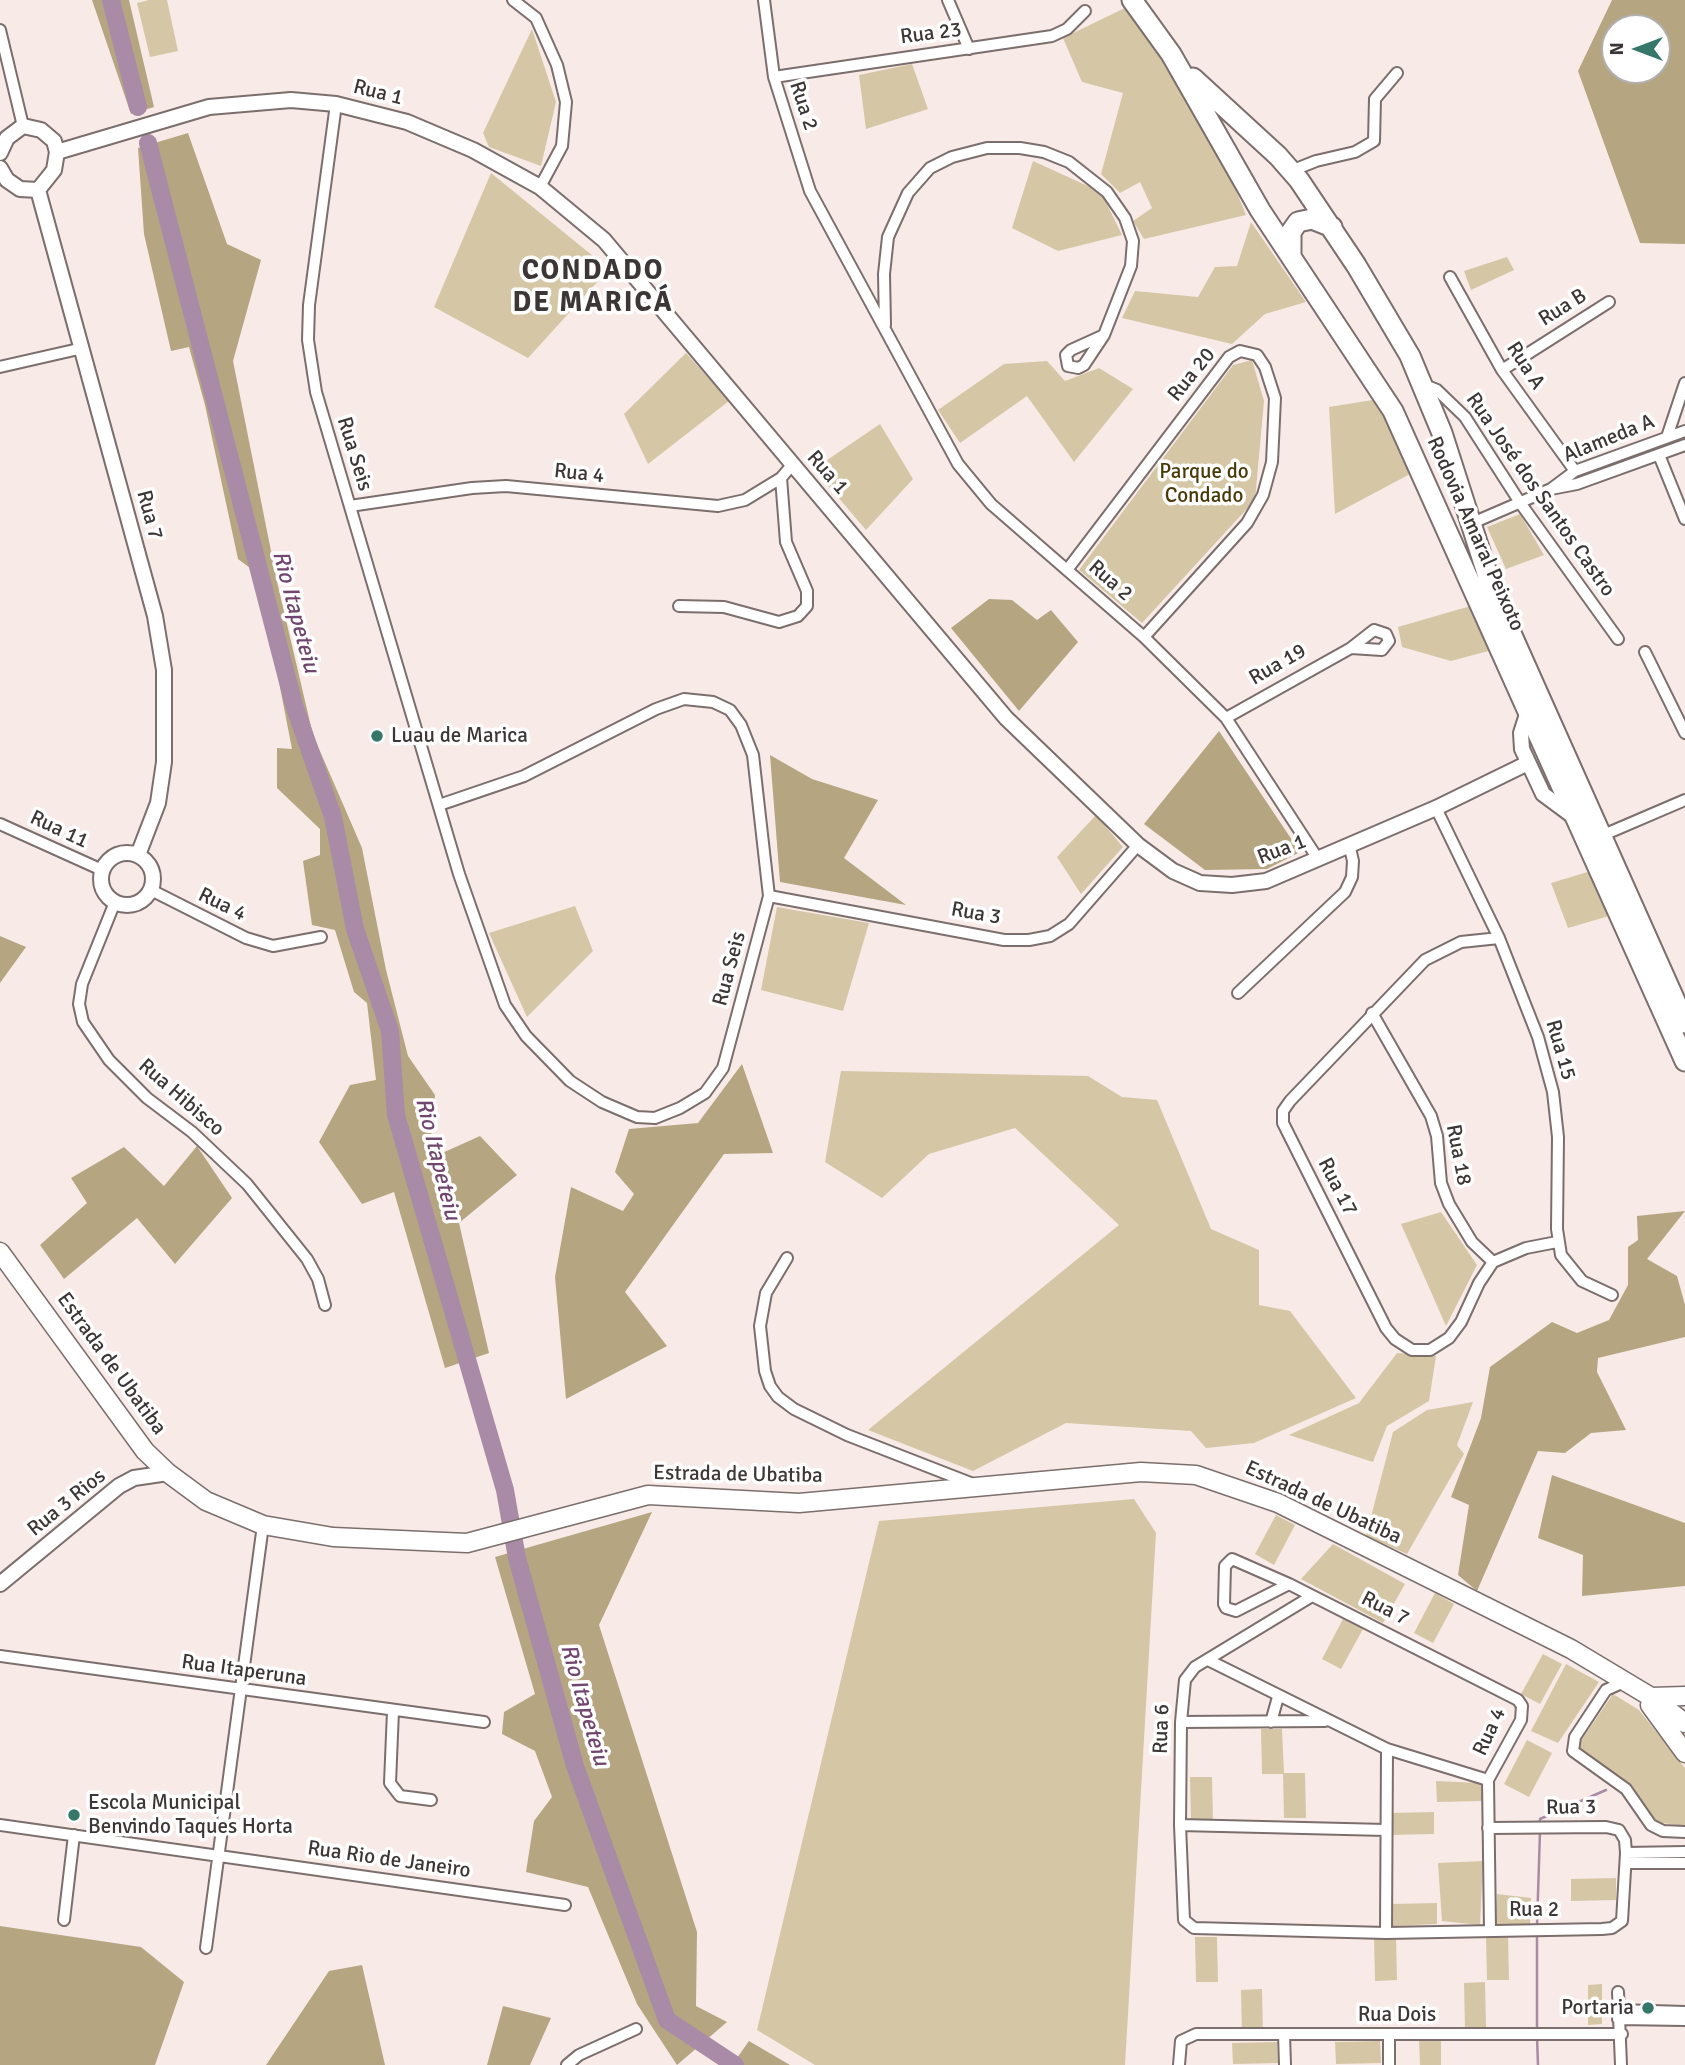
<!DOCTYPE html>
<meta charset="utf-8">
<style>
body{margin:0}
#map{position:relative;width:1685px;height:2065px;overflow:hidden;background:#f8eae7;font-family:Signika,sans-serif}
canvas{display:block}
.north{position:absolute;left:1601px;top:14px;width:70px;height:70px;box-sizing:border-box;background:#fff;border:2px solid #b1afaf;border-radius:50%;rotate:270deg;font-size:19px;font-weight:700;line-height:28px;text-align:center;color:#3c3736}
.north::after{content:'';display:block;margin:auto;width:24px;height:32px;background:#35786a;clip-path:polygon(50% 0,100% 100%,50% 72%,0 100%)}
</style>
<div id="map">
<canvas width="1685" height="2065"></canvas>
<div class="north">N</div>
</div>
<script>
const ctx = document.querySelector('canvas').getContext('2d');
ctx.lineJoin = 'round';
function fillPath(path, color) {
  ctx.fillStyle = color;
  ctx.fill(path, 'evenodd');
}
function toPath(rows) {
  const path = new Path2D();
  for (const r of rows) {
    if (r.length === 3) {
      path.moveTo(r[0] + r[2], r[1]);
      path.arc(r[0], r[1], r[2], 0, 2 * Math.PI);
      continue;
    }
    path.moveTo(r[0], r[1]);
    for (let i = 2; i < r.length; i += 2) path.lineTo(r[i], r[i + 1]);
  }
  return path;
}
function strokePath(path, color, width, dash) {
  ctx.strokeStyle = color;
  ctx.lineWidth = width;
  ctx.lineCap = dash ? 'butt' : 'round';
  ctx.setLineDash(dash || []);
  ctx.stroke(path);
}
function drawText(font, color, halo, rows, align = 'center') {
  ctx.font = font + ' Signika,sans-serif';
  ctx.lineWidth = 7;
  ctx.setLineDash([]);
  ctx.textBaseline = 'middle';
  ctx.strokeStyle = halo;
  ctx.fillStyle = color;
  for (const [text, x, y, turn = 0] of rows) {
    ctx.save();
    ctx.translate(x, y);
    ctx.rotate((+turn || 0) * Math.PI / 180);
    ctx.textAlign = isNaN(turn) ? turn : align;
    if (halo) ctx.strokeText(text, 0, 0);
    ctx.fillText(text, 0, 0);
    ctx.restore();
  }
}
fillPath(toPath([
 [149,0,167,0,178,51,150,57,137,3],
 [1129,6,1228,171,1246,215,1144,239,1133,221,1152,208,1140,182,1120,193,1101,174,1123,93,1082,82,1063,38],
 [532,29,556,102,541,166,489,147,483,133],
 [912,64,928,109,866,129,859,75],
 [1033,161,1101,192,1122,235,1058,251,1012,228],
 [491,173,609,269,528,358,434,307],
 [1251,222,1306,302,1265,314,1232,344,1122,318,1135,291,1198,297,1215,267,1237,266],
 [1507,257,1514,270,1471,290,1464,271],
 [686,353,729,401,648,464,624,414],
 [1252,360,1264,401,1255,500,1142,623,1079,570,1233,365],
 [1047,361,1065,381,1099,368,1133,389,1074,462,1027,396,960,443,938,410,1004,364],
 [1379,399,1410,474,1335,514,1329,407],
 [880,424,913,479,866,530,814,469],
 [1520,514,1544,555,1506,569,1487,527],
 [1474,605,1492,650,1451,661,1402,647,1398,627],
 [1096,815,1123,847,1081,894,1057,857],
 [1591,871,1609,916,1568,928,1551,883],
 [575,906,593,951,527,1017,489,933],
 [777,907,869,923,843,1011,761,990],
 [841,1071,1088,1076,1122,1097,1157,1100,1211,1229,1259,1250,1259,1305,1290,1311,1356,1398,1254,1443,1206,1448,1191,1431,1066,1423,973,1471,868,1430,1119,1225,1015,1128,929,1154,882,1198,825,1162],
 [1441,1212,1477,1265,1446,1326,1401,1224],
 [1397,1353,1436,1356,1429,1401,1387,1426,1373,1462,1289,1435,1359,1403],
 [1473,1402,1457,1445,1464,1454,1407,1554,1366,1536,1393,1432,1427,1410],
 [1134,1499,1156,1533,1125,2065,815,2065,757,2030,879,1521],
 [1276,1515,1295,1525,1274,1565,1255,1554],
 [1333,1544,1405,1584,1383,1623,1301,1579],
 [1435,1593,1454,1604,1433,1643,1414,1633],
 [1343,1619,1363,1629,1341,1669,1322,1659],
 [1543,1654,1562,1664,1540,1704,1521,1694],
 [1566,1664,1599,1682,1558,1743,1531,1731],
 [1613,1694,1639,1710,1685,1768,1685,1826,1655,1822,1632,1786,1580,1749,1580,1742],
 [1261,1729,1282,1729,1284,1773,1305,1773,1306,1818,1284,1818,1283,1774,1262,1774],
 [1527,1740,1552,1753,1529,1797,1504,1784],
 [1190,1777,1212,1777,1213,1822,1191,1822],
 [1436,1781,1481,1783,1482,1801,1437,1802],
 [1434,1812,1434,1834,1389,1835,1389,1813],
 [1483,1861,1480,1925,1442,1921,1438,1863],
 [1616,1878,1616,1900,1571,1901,1571,1879],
 [1497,1894,1531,1898,1530,1924,1495,1926],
 [1437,1903,1437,1924,1393,1926,1392,1904],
 [1508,1934,1509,1980,1487,1980,1486,1935],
 [1396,1935,1397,1980,1375,1981,1374,1936],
 [1195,1937,1217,1937,1218,1982,1196,1982],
 [1485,1982,1486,2027,1465,2028,1464,1983],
 [1602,1984,1602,2024,1588,2025,1588,1985],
 [1262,1989,1263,2034,1242,2035,1241,1990],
 [1419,2039,1441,2039,1441,2065,1420,2065],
 [1380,2041,1381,2063,1336,2064,1335,2042],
 [1277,2042,1278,2063,1233,2064,1232,2043]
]), '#d5c7a5');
fillPath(toPath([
 [92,0,129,0,154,107,131,114],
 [1612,0,1685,0,1685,244,1640,243,1578,71],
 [1615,28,1657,28,1657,70,1615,70],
 [188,133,227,244,261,260,233,361,278,586,313,735,362,848,386,970,408,1056,435,1095,429,1159,480,1136,517,1175,459,1223,489,1353,445,1368,394,1192,362,1204,319,1142,350,1085,376,1080,367,1003,354,992,335,930,312,925,303,861,320,855,320,829,277,788,277,748,292,749,272,646,250,568,238,559,205,405,189,347,171,351,144,234,138,148],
 [989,599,1012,600,1037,620,1051,610,1078,642,1019,711,951,628],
 [1219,731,1300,852,1267,869,1205,870,1144,824],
 [770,755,812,779,878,800,844,858,906,905,780,882],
 [0,936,26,947,0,983],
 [742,1064,773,1153,724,1154,625,1292,667,1346,566,1399,555,1277,571,1187,623,1211,634,1194,615,1172,629,1129,698,1123],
 [197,1146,232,1198,175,1264,137,1218,64,1279,40,1245,87,1203,71,1178,124,1147,164,1186],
 [1685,1211,1647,1259,1677,1276,1685,1305,1685,1337,1598,1358,1597,1372,1626,1430,1591,1433,1565,1453,1538,1451,1477,1591,1458,1575,1469,1505,1451,1497,1481,1418,1490,1367,1552,1322,1577,1333,1609,1320,1628,1285,1628,1247,1638,1240,1637,1216],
 [1552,1475,1685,1523,1685,1586,1582,1596,1583,1555,1538,1538],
 [652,1512,599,1625,697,1932,696,2006,727,2022,677,2065,637,2004,588,1887,526,1872,534,1821,552,1797,535,1751,502,1734,504,1712,535,1694,495,1557],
 [0,1926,141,1947,184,1982,155,2065,0,2065],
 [362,1965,385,2065,266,2065,329,1971],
 [503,2006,551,2018,530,2065,487,2065],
 [749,2041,790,2065,732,2065]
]), '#b5a681');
strokePath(toPath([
 [1540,1824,1540,1819,1606,1790],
 [1537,1926,1540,1831],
 [1537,2030,1537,1932],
 [1537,2037,1538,2065]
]), '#a98ba7', 2.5);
strokePath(toPath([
 [111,0,138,107],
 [148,143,294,705,333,817,355,929,390,1031,396,1115,505,1490,517,1558,575,1766,667,2020,735,2065]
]), '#a98ba7', 18);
const minor = toPath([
 [513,0,536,18,557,65,566,102,562,146,540,187],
 [764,0,774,77,810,191,958,464,991,504,1144,637,1226,718,1318,859],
 [948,0,969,49],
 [0,30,23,126],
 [774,77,1052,36,1067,29,1085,11],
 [336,104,309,305,308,340,316,392,459,874,505,1005,526,1036,570,1081,602,1102,637,1117,655,1118,680,1108,705,1093,723,1068,769,896,753,755,741,725,730,710,713,702,684,699,656,709,524,776,439,805],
 [1291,171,1316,161,1355,152,1374,141,1375,99,1397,73],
 [1450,277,1502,370,1575,471],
 [885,325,884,274,888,237,908,193,930,168,952,157,987,148,1020,148,1044,152,1069,162,1107,192,1125,218,1133,241,1131,266,1104,335],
 [1104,335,1084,365,1078,368,1068,366,1066,355,1071,350,1104,335],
 [0,367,83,348],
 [1502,370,1609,302],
 [1422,384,1437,390,1465,417,1521,504,1618,639],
 [1667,437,1685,383],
 [1659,455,1685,519],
 [1551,489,1575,471,1685,431],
 [350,506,472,488,506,486,718,506,745,500,781,478,792,465],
 [1470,524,1551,489,1577,484,1685,445],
 [1067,570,1229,357,1240,351,1257,355,1265,367,1275,398,1272,462,1263,495,1247,523,1144,637],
 [679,606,724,607,779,622,798,616,807,606,807,591,786,542,781,478],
 [1374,630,1386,634,1389,641,1382,650,1351,648,1374,630],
 [1645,652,1685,733],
 [1226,718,1351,648],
 [1436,808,1499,938,1538,1037,1553,1092,1558,1137,1557,1229,1561,1255,1582,1281,1612,1295],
 [0,824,102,870],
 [1601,836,1685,800],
 [151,890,246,938,273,946,321,937],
 [769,896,1004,940,1029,940,1050,936,1069,924,1138,845],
 [115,902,82,984,79,1004,83,1022,109,1060,147,1098,192,1132,247,1184,307,1259,318,1279,325,1305],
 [1499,938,1461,942,1425,960,1290,1101,1283,1111,1283,1123,1386,1328,1395,1339,1412,1350,1430,1350,1449,1338,1461,1322,1479,1283,1493,1262,1526,1248,1557,1242],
 [1238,993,1345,892,1352,877,1353,861,1349,844],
 [1372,1013,1431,1116,1437,1136,1441,1183,1449,1204,1472,1242,1493,1262],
 [787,1258,766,1293,760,1326,765,1371,770,1386,778,1397,794,1409,847,1435,973,1484],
 [1289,1584,1236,1611,1226,1608,1224,1604,1225,1566,1232,1559,1289,1584,1518,1700,1522,1706,1521,1720,1488,1780,1490,1929],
 [1312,1596,1195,1667,1185,1680,1181,1722,1180,1825,1184,1920,1194,1928,1386,1933,1602,1929,1612,1928,1622,1921,1626,1853,1625,1840,1619,1830,1606,1827,1488,1828],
 [0,1656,484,1722],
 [1208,1660,1387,1749,1488,1780],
 [1626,1681,1606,1690,1575,1737,1573,1751,1626,1789,1651,1825,1663,1831,1685,1832],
 [393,1711,390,1783,400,1796,431,1800],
 [1181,1722,1325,1721],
 [1271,1722,1278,1697],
 [0,1825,565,1905],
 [1180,1825,1386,1830],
 [1626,1853,1685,1852],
 [1626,1863,1685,1863],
 [64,1920,74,1835],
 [1386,1933,1387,1749],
 [206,1948,263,1525],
 [1618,1992,1621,2065],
 [1618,2010,1685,2012],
 [1618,2019,1685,2020],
 [1284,2034,1285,2065],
 [567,2065,579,2055,636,2029],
 [1179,2065,1181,2041,1196,2034,1622,2034],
 [1389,2065,1389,2034]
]);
const tertiary = toPath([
 [57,152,209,107,291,100,336,104,407,122,473,150,540,187,604,240,1006,718,1138,845,1173,871,1200,883,1232,885,1266,881,1436,808,1528,763],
 [0,153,7,138,23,126,41,130,54,141,57,152,54,170,38,190,20,189,7,180,0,168],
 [38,190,155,616,164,670,164,762,158,803,138,855],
 [1528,711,1521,733,1522,749,1543,794,1574,817],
 [127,879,26],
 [0,1584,119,1486,134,1478,168,1473]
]);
const primary = toPath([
 [0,1252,145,1451,168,1473,206,1501,263,1525,333,1537,467,1543,648,1495,799,1503,1141,1472,1196,1475,1278,1503,1571,1649,1651,1697,1685,1723],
 [1651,1697,1685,1696],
 [1650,1705,1685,1753]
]);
const trunk = toPath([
 [1132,0,1171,54,1260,210,1393,411,1685,1061],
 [1193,78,1278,156,1299,180,1356,265,1410,356,1442,433,1494,595,1685,1023],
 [1291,257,1291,232,1298,222,1312,219,1332,227]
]);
strokePath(minor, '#7b6e6c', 14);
strokePath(tertiary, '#7b6e6c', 18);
strokePath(primary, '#7b6e6c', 21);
strokePath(trunk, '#7b6e6c', 23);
strokePath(minor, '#fff', 10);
strokePath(tertiary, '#fff', 14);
strokePath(primary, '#fff', 18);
strokePath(trunk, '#fff', 19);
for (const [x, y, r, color] of [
 [377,736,7,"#35786a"],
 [74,1815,7,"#35786a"],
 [1648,2008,7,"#35786a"]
]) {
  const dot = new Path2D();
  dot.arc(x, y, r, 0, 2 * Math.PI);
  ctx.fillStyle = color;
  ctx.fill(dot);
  strokePath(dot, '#fff', 2.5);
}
drawText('21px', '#3c3736', '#fff', [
 ["Rua 23",931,34,-7],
 ["Rua 1",378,93,14],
 ["Rua 2",803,106,72],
 ["Rua B",1563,308,-32],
 ["Rua A",1525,366,57],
 ["Rua 20",1192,375,-51],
 ["Alameda A",1609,439,-22],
 ["Rua Seis",354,454,73],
 ["Rua 1",827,473,49],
 ["Rua 4",579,474,6],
 ["Rua José dos Santos Castro",1540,495,55],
 ["Rua 7",149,515,75],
 ["Rodovia Amaral Peixoto",1475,534,66],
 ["Rua 2",1110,581,41],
 ["Rua 19",1278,665,-30],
 ["Rua 11",59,830,25],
 ["Rua 1",1282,850,-21],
 ["Rua 4",222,905,26],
 ["Rua 3",976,914,10],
 ["Rua Seis",730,969,-75],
 ["Rua 15",1560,1050,74],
 ["Rua Hibisco",181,1098,41],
 ["Rua 18",1458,1155,79],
 ["Rua 17",1337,1187,63],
 ["Estrada de Ubatiba",111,1364,54],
 ["Estrada de Ubatiba",738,1475,1],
 ["Rua 3 Rios",67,1503,-39],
 ["Estrada de Ubatiba",1323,1503,25],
 ["Rua 7",1385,1609,27],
 ["Rua Itaperuna",244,1671,8],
 ["Rua 6",1162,1729,-88],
 ["Rua 4",1490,1732,-65],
 ["Rua 3",1571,1808,-1],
 ["Rua Rio de Janeiro",389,1860,8],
 ["Rua 2",1534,1910],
 ["Rua Dois",1397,2015]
]);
drawText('21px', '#4a3908', '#fff', [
 ["Parque do",1204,472],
 ["Condado",1204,496]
]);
drawText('21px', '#3c3736', '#fff', [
 ["Luau de Marica",391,736],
 ["Escola Municipal",88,1803],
 ["Benvindo Taques Horta",88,1827],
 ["Portaria",1634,2008,"right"]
], 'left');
drawText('italic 23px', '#70456e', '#fff', [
 ["Rio Itapeteiu",295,612,75],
 ["Rio Itapeteiu",437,1159,76],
 ["Rio Itapeteiu",584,1705,74]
]);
ctx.letterSpacing = '2px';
drawText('bold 28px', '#3c3736', '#fff', [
 ["CONDADO",593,272],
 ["DE MARICÁ",593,304]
]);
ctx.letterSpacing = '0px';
</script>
